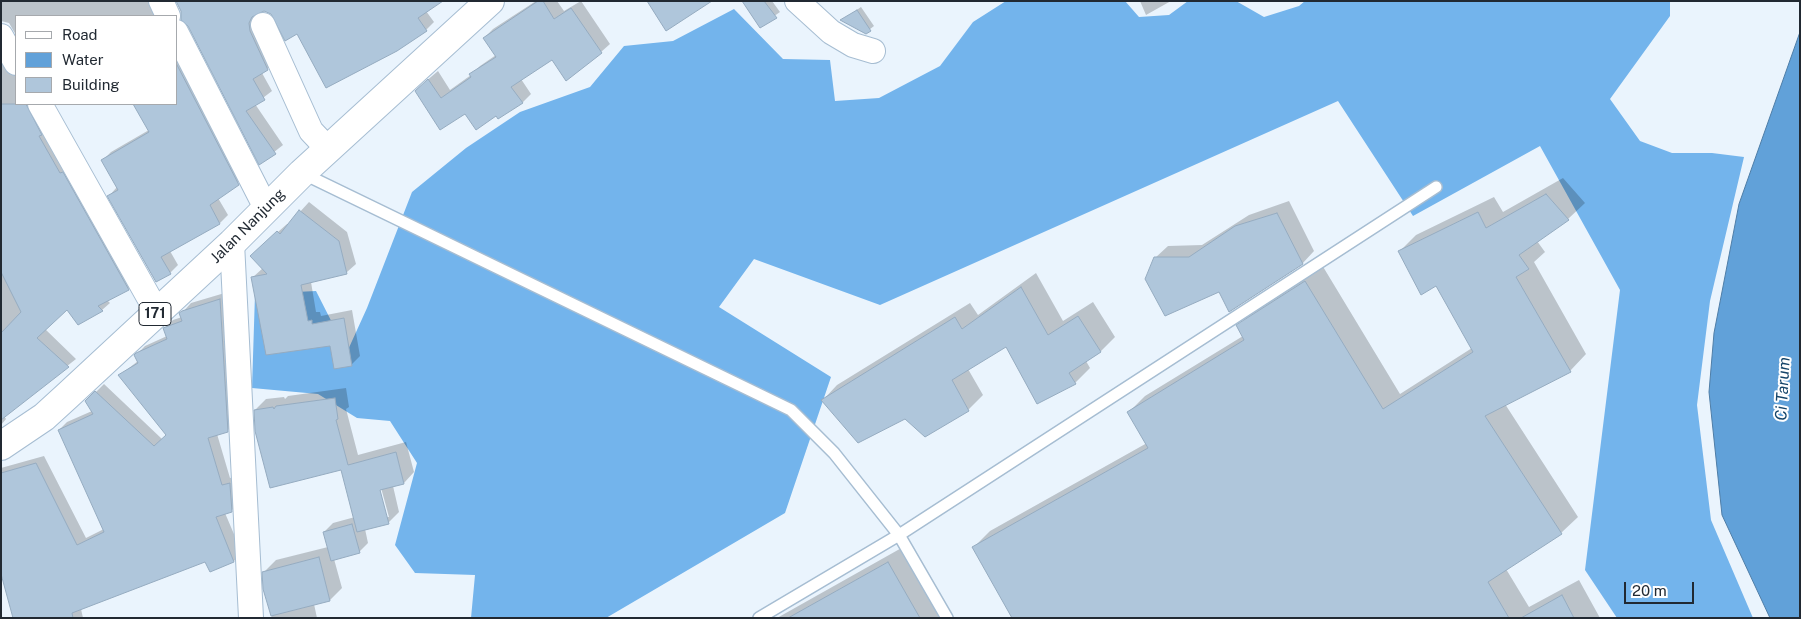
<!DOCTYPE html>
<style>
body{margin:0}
#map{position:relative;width:1801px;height:619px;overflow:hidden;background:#eaf4fd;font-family:"Public Sans",sans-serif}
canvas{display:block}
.frame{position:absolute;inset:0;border:2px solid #212932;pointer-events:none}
.legend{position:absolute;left:15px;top:15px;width:162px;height:90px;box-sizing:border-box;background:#fff;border:1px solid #a6a9ad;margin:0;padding:6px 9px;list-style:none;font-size:15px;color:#212932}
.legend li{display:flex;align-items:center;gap:10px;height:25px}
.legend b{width:25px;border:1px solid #a6a9ad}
.scale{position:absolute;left:1624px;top:582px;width:70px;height:22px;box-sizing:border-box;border:2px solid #212932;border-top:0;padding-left:6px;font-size:15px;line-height:18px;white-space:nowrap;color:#212932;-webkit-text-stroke:4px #fff;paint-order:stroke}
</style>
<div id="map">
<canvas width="1801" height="619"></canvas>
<div class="frame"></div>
<ul class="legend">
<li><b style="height:6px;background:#fff"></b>Road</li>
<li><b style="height:14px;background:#61a1d9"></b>Water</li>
<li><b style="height:14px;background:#afc6db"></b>Building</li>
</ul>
<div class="scale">20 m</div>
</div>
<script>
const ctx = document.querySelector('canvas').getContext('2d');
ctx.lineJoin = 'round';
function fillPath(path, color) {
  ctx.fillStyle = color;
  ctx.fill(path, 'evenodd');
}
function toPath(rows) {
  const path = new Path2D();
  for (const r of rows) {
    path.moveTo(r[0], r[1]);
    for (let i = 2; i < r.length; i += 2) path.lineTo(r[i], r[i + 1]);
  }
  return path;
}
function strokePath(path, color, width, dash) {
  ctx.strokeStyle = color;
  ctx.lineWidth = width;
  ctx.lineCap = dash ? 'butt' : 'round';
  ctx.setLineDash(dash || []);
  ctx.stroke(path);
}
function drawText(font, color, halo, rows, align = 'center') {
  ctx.font = font + ' "Public Sans",sans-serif';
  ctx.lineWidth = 4;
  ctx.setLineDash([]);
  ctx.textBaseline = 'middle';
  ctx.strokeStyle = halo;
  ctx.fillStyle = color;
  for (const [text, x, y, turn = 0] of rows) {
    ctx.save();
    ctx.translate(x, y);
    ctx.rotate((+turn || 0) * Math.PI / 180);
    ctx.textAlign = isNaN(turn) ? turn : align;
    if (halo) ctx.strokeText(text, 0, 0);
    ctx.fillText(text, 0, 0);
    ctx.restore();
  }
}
fillPath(toPath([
 [1006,1,1125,1,1139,17,1169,15,1188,1,1236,1,1264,17,1299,6,1305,1,1670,1,1670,16,1610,99,1640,141,1672,153,1712,153,1744,157,1710,301,1697,405,1711,520,1753,618,1617,618,1585,570,1620,290,1540,146,1413,216,1338,101,880,305,754,259,719,307,831,377,785,513,606,618,471,618,475,575,415,573,395,545,417,463,390,421,357,418,318,394,252,388,255,294,316,291,347,352,367,308,412,192,466,148,520,112,590,87,624,46,673,41,734,9,783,59,830,60,835,101,879,98,940,66,973,22]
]), '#73b4ec');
const water = toPath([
 [1800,32,1800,618,1770,618,1722,515,1709,392,1714,333,1739,204,1800,32]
]);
fillPath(water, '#61a1d9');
strokePath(water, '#4e7da7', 1);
fillPath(toPath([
 [1,1,157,1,166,16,16,16,16,35,9,23,1,21],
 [178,1,232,1,233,4,238,1,440,1,426,11,434,22,426,30,396,50,327,86,298,33,286,39,272,13,264,10,257,13,258,22,276,61,262,73,272,91,255,104,283,145,260,163,189,25,182,19,182,10],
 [536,1,557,1,564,11,581,1,610,44,601,52,553,58,521,79,531,94,522,103,497,114,465,112,440,128,425,82,438,71,450,90,471,75,480,66,496,55,484,38,493,29],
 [751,1,772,1,780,12,760,26],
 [1140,1,1171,1,1146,15],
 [861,7,874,26,865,33,842,20],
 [176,40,246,176,218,198,228,215,220,223,170,251,178,265,170,273,109,196,117,187,103,160,111,152,149,130,134,104,176,104],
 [1,43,16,66,16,104,38,104,136,281,128,289,107,300,110,303,102,310,67,308,45,329,76,359,4,416,6,419,1,425],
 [1563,178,1585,203,1568,219,1537,241,1545,252,1534,262,1586,354,1570,371,1505,404,1578,517,1561,533,1506,569,1529,607,1579,580,1600,618,1014,618,974,547,990,531,1147,443,1129,412,1145,396,1243,336,1238,325,1255,309,1322,265,1400,394,1472,348,1436,285,1400,251,1416,235,1494,197,1503,212],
 [1289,201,1314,251,1302,264,1220,291,1155,258,1168,246,1202,245,1249,215],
 [309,202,347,232,356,264,347,272,311,282,316,312,320,312,321,316,352,310,360,356,351,365,331,344,252,278,263,268,261,247,287,224,288,225],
 [1036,273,1063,321,1093,302,1115,337,1100,352,1086,361,1090,368,1075,383,1007,345,968,369,983,395,968,410,905,417,823,400,837,385,970,303,978,315],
 [228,292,235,423,227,431,217,434,230,478,238,476,239,503,231,511,225,513,242,553,234,561,206,560,81,609,83,618,14,618,1,572,1,468,44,456,86,538,104,529,59,430,67,422,92,411,87,401,104,384,162,439,167,435,120,375,138,361,136,355,145,346,167,336,165,328,173,320,182,317,181,314,191,303],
 [346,388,349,407,346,409,358,455,406,442,414,472,404,483,393,486,399,512,389,522,365,529,368,543,359,552,334,559,342,588,330,600,314,604,317,618,272,618,265,589,264,572,276,560,328,547,324,532,333,523,355,517,342,469,255,410,266,399,284,397,285,399,288,396],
 [378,484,380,484,389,517,386,517],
 [905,546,945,618,777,618]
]), '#0003');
const building = toPath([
 [176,1,443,1,418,18,427,31,397,51,326,88,297,34,285,41,271,14,264,11,252,17,249,23,250,31,268,70,253,79,265,100,246,111,276,154,259,165,188,26,181,20,181,11,176,1],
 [538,1,543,1,554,19,571,8,602,53,566,81,552,60,511,87,523,103,498,119,496,116,476,130,465,114,440,130,415,91,428,79,441,98,471,77,469,74,496,57,483,38,538,1],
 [647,1,712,1,666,31,647,1],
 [742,1,764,1,777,18,760,28,742,1],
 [857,10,871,31,866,34,840,20,857,10],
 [176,63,239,185,210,205,220,224,161,257,171,274,156,282,107,196,118,190,101,160,149,132,133,104,176,104,176,63],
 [1,104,26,104,42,135,39,136,60,173,63,172,129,290,98,306,103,311,78,325,67,310,37,338,69,367,1,420,1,333,21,312,1,272,1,104],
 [1546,194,1569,220,1519,255,1529,269,1516,277,1571,372,1485,416,1562,534,1488,582,1509,618,1012,618,972,547,1148,448,1127,412,1244,340,1236,325,1305,281,1383,409,1473,352,1436,286,1421,295,1398,251,1478,212,1486,228,1546,194],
 [299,210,339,241,347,274,301,285,308,321,312,320,312,324,344,318,352,366,334,369,330,346,266,355,251,277,267,274,250,256,277,231,280,234,299,210],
 [1277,213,1303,264,1229,312,1219,292,1165,316,1145,279,1154,257,1189,257,1235,226,1277,213],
 [1021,287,1048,335,1078,316,1101,352,1069,373,1076,384,1037,404,1006,347,952,380,969,411,925,437,905,419,858,443,821,400,955,317,962,329,1021,287],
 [220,299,228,432,208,438,222,485,230,483,230,485,232,512,216,517,234,562,210,572,205,562,72,613,73,618,13,618,1,574,1,473,36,463,77,545,104,532,58,430,93,414,85,401,95,391,154,446,166,435,118,375,138,363,134,355,136,353,167,339,163,328,182,321,179,313,182,311,220,299],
 [335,398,338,419,336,420,348,465,396,452,404,484,380,490,389,524,357,532,341,470,270,488,255,431,254,410,273,407,274,409,276,406,335,398],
 [352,524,360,553,331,561,323,532,352,524],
 [319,557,330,601,271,616,263,589,262,572,319,557],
 [888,562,920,618,788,618,888,562],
 [1562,595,1574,618,1521,618,1562,595]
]);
fillPath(building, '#afc6db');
strokePath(building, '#95abc0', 1);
const service = toPath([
 [302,173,791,410,834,453,899,535,947,618],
 [759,618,899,535,1436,187]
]);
const minor = toPath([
 [161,1,168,16],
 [797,1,831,32,853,45,873,51],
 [263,25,311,131,328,149],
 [176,32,266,208],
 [1,36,16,63],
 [40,104,157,312],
 [232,243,251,618]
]);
const primary = toPath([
 [1,446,44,417,67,396,232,243,302,173,490,1]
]);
strokePath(service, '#a6bdd2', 14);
strokePath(minor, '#a6bdd2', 26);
strokePath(primary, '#a6bdd2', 30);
strokePath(service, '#fff', 11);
strokePath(minor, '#fff', 24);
strokePath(primary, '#fff', 28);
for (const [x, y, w] of [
 [155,314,32]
]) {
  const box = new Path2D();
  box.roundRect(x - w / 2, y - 11.5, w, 23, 4);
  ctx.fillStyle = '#fff';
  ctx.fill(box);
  strokePath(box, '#212932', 1);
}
drawText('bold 14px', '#212932', null, [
 ["171",155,314]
]);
drawText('15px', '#212932', '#fff', [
 ["Jalan Nanjung",248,226,-45]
]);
drawText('italic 16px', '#144469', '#fff', [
 ["Ci Tarum",1783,389,-87]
]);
</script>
